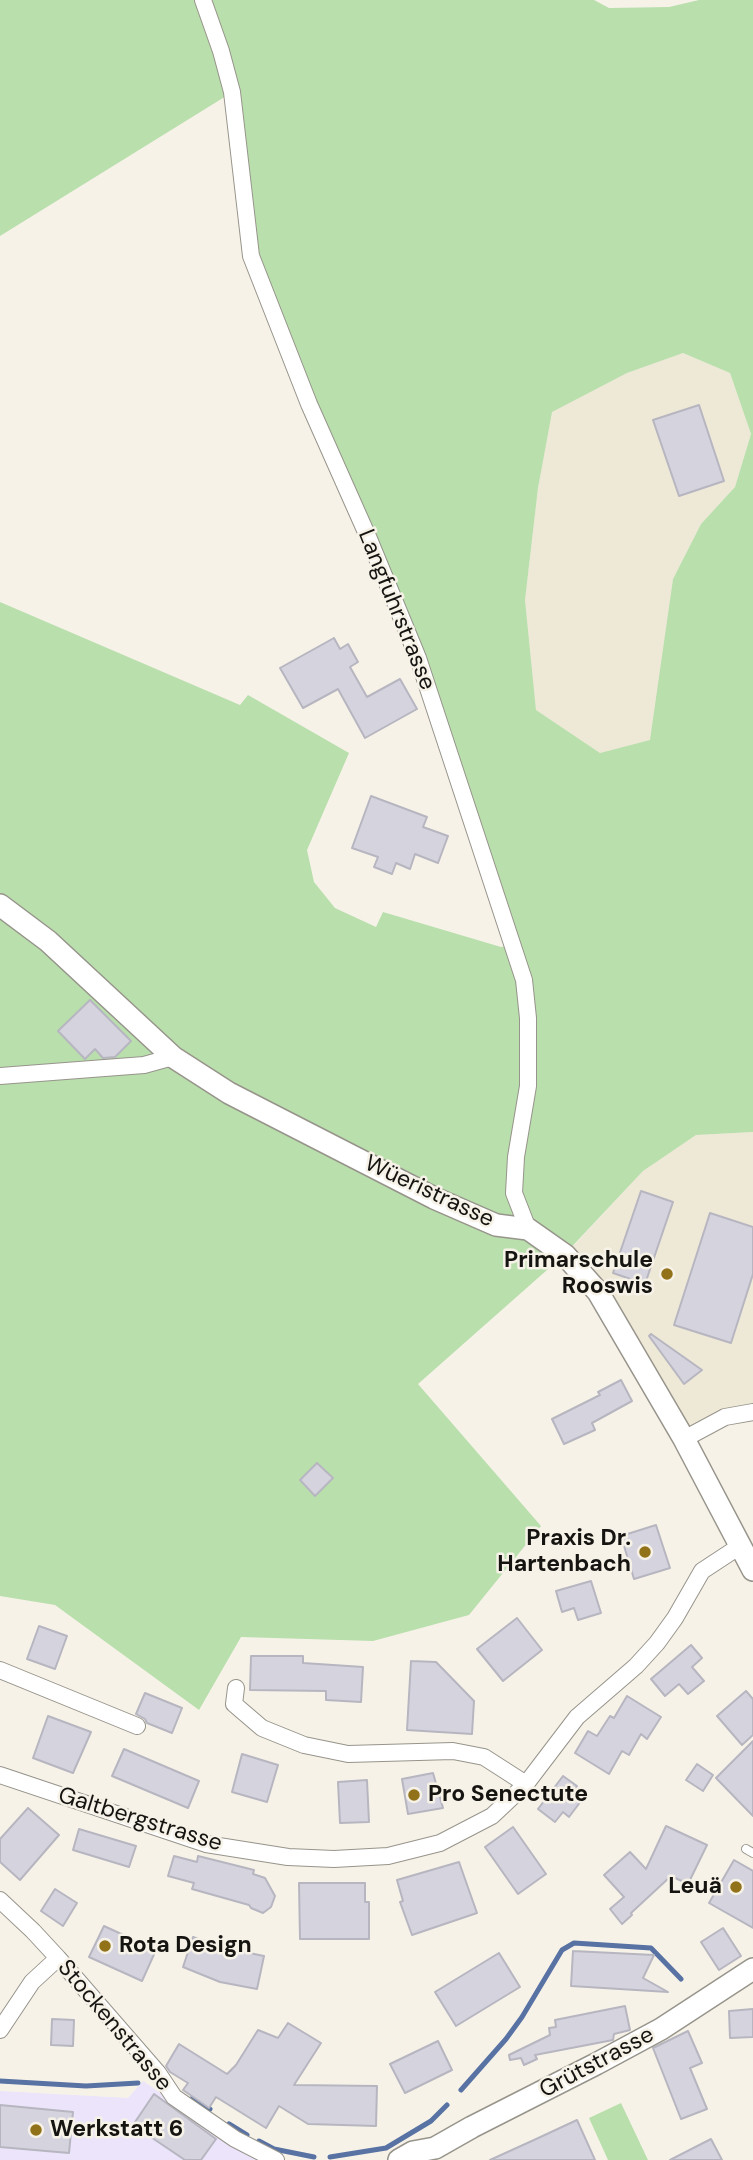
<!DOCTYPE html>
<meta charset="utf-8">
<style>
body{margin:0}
canvas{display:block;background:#f6f2e8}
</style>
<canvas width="753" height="2160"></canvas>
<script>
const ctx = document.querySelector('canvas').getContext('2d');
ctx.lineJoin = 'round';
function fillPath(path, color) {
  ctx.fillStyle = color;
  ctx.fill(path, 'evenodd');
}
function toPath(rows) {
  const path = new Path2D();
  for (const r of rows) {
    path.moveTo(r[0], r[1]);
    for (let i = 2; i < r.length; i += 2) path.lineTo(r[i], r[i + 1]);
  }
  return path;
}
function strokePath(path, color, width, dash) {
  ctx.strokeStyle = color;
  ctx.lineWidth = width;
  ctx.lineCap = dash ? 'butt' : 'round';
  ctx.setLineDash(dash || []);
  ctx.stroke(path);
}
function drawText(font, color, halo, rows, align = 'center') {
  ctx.font = font + ' "DM Sans",sans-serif';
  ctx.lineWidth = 5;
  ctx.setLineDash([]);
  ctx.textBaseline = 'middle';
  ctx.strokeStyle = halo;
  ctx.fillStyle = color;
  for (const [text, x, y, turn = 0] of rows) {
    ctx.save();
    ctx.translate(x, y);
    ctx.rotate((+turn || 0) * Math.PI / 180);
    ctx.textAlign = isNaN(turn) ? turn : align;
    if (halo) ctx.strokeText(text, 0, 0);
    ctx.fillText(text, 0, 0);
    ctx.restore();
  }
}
fillPath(toPath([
 [683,353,730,373,751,434,735,487,701,524,673,579,651,740,600,753,536,710,525,600,538,488,551,412,627,373],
 [753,1132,753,1412,684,1439,565,1255,643,1171,696,1135]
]), '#eee8d7');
fillPath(toPath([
 [143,2081,237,2145,267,2160,0,2160,0,2091,128,2098]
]), '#ebe4fa');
fillPath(toPath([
 [0,0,594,0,609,8,669,7,699,0,753,0,753,1132,696,1135,643,1171,564,1255,418,1384,541,1526,469,1615,373,1641,241,1637,199,1710,55,1605,0,1596,0,602,240,705,248,695,349,753,307,850,314,882,335,908,376,927,383,912,501,947,512,945,418,658,251,256,231,93,0,236],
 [683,353,730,373,751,434,735,487,701,524,673,579,650,740,600,753,536,710,525,600,538,488,552,412,627,373],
 [621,2103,648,2160,608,2160,589,2118]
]), '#b9dfad');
strokePath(toPath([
 [0,2081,86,2086,138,2083],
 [461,2090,506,2039,522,2017,562,1950,574,1943,651,1948,681,1979],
 [193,2097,210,2109],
 [229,2124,247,2135],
 [259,2141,274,2149,314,2157],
 [330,2157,386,2148,431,2121,447,2105]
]), '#5872a3', 5);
const building = toPath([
 [699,405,724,481,679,496,653,420,699,405],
 [334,638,340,649,348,644,358,662,350,667,367,697,400,679,417,709,365,738,338,689,303,708,280,668,334,638],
 [371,796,427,817,423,827,448,836,438,863,415,854,410,869,396,863,392,874,374,867,378,857,352,848,371,796],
 [90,1000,131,1041,115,1057,103,1058,95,1049,85,1059,58,1031,90,1000],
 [641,1191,673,1202,645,1284,613,1273,641,1191],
 [710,1213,753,1227,753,1274,731,1343,674,1325,710,1213],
 [651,1334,702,1370,684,1384,649,1336,651,1334],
 [621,1380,632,1401,592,1423,595,1430,564,1444,552,1419,600,1395,598,1392,621,1380],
 [317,1463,333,1478,315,1496,300,1480,317,1463],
 [656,1525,670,1568,634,1579,621,1536,656,1525],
 [591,1581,601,1613,578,1620,574,1608,562,1612,556,1591,591,1581],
 [517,1618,542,1650,503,1681,477,1649,517,1618],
 [39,1626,67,1636,55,1669,27,1659,39,1626],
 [691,1645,702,1658,692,1667,704,1681,688,1694,679,1684,665,1696,651,1679,691,1645],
 [251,1656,303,1656,303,1663,363,1667,361,1702,326,1700,326,1691,250,1690,251,1656],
 [411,1661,436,1662,474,1701,472,1734,407,1730,411,1661],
 [746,1691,753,1699,753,1735,742,1745,717,1716,746,1691],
 [145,1693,182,1708,172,1733,147,1723,145,1719,136,1714,145,1693],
 [627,1696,661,1717,647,1739,641,1734,629,1755,622,1751,609,1774,575,1753,588,1731,597,1736,610,1716,614,1718,627,1696],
 [48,1716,91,1732,73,1773,33,1758,48,1716],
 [753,1741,753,1816,716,1778,753,1741],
 [124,1749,199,1781,188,1808,112,1776,124,1749],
 [242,1754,278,1765,267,1802,232,1792,242,1754],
 [697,1764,713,1775,703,1791,686,1780,697,1764],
 [433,1773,443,1808,408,1814,402,1779,433,1773],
 [563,1776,577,1786,574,1790,584,1797,569,1817,563,1812,555,1822,538,1809,563,1776],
 [367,1780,369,1822,340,1823,338,1782,367,1780],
 [28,1808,59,1835,20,1880,0,1862,0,1839,28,1808],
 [666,1826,707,1845,688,1884,671,1876,631,1913,632,1915,622,1924,610,1909,624,1897,604,1875,630,1852,646,1869,666,1826],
 [513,1827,546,1874,518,1894,485,1847,513,1827],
 [79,1829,136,1846,129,1867,73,1850,79,1829],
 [174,1856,197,1862,198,1856,254,1870,253,1874,265,1878,275,1896,271,1907,263,1913,251,1908,249,1905,192,1889,194,1883,168,1876,174,1856],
 [734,1860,753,1871,753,1928,709,1903,734,1860],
 [459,1862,477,1913,412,1935,400,1902,403,1901,397,1880,459,1862],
 [299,1883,365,1883,365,1902,369,1902,369,1939,300,1939,299,1883],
 [55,1889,77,1903,63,1926,41,1911,55,1889],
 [104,1926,156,1950,142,1981,89,1957,104,1926],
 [723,1928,741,1956,719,1970,701,1942,723,1928],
 [193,1937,225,1948,264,1956,257,1989,220,1982,183,1967,193,1937],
 [573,1951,654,1955,643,1978,668,1992,571,1986,573,1951],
 [499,1953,520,1987,456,2026,435,1992,499,1953],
 [625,2006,630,2030,614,2034,613,2040,535,2055,537,2059,524,2065,521,2058,510,2060,509,2055,550,2035,549,2028,556,2027,555,2020,625,2006],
 [753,2009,753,2037,730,2038,729,2011,753,2009],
 [52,2019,74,2020,73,2046,51,2045,52,2019],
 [288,2023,321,2043,294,2085,377,2086,376,2126,308,2124,279,2106,266,2128,216,2097,209,2108,183,2090,188,2083,170,2072,166,2066,179,2044,227,2074,236,2065,258,2030,278,2038,288,2023],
 [688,2031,702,2063,690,2068,707,2109,681,2119,653,2048,688,2031],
 [438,2041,452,2070,405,2093,390,2064,438,2041],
 [154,2094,216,2139,201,2160,185,2160,133,2125,154,2094],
 [0,2105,73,2112,69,2153,0,2147,0,2105],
 [577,2120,595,2160,490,2160,534,2140,577,2120],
 [711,2139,722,2160,670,2160,711,2139]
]);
fillPath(building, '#d5d4de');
strokePath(building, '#b7b6c0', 2);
const lane = toPath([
 [746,1849,753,1853]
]);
const street = toPath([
 [203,0,221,51,232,92,251,256,309,404,369,539,418,658,524,980,528,1018,528,1086,516,1157,514,1193,528,1229],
 [0,1076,144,1065,173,1057],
 [684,1439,725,1417,753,1412],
 [0,1670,137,1726],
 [236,1688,234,1704,262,1728,304,1745,348,1754,453,1751,484,1757,526,1784],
 [0,1775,206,1844,288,1857,334,1859,388,1856,440,1843,492,1816,526,1784,577,1717,636,1666,657,1643,675,1618,702,1571,740,1546],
 [0,1900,33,1931,58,1958,158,2073,174,2097,235,2139,276,2160],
 [0,2030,32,1982,58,1958]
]);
const secondary = toPath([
 [0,905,48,941,173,1057,229,1093,434,1198,496,1225,528,1229,565,1255,598,1292,684,1439,753,1570],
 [399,2160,413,2152,435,2148,472,2127,596,2064,661,2029,753,1969]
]);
strokePath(lane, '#97948b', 10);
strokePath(street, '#97948b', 18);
strokePath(secondary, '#97948b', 24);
strokePath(lane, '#fff', 8);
strokePath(street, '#fff', 16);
strokePath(secondary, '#fff', 21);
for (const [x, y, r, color] of [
 [667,1274,7,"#927219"],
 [645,1552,7,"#927219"],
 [414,1795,7,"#927219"],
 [736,1887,7,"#927219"],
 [105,1946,7,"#927219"],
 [36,2130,7,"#927219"]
]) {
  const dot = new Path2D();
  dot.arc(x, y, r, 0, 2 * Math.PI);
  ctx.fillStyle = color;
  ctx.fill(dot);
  strokePath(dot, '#f6f2e8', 2.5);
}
drawText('23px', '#151411', '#f6f2e8', [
 ["Langfuhrstrasse",396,610,68],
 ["Wüeristrasse",429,1192,25],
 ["Galtbergstrasse",140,1820,17],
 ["Stockenstrasse",114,2026,50],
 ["Grütstrasse",597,2063,-28]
]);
drawText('bold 23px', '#151411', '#f6f2e8', [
 ["Primarschule",653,1261],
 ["Rooswis",653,1287],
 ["Praxis Dr.",631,1539],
 ["Hartenbach",631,1565],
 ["Pro Senectute",428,1795,"left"],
 ["Leuä",722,1887],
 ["Rota Design",119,1946,"left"],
 ["Werkstatt 6",50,2130,"left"]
], 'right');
</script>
